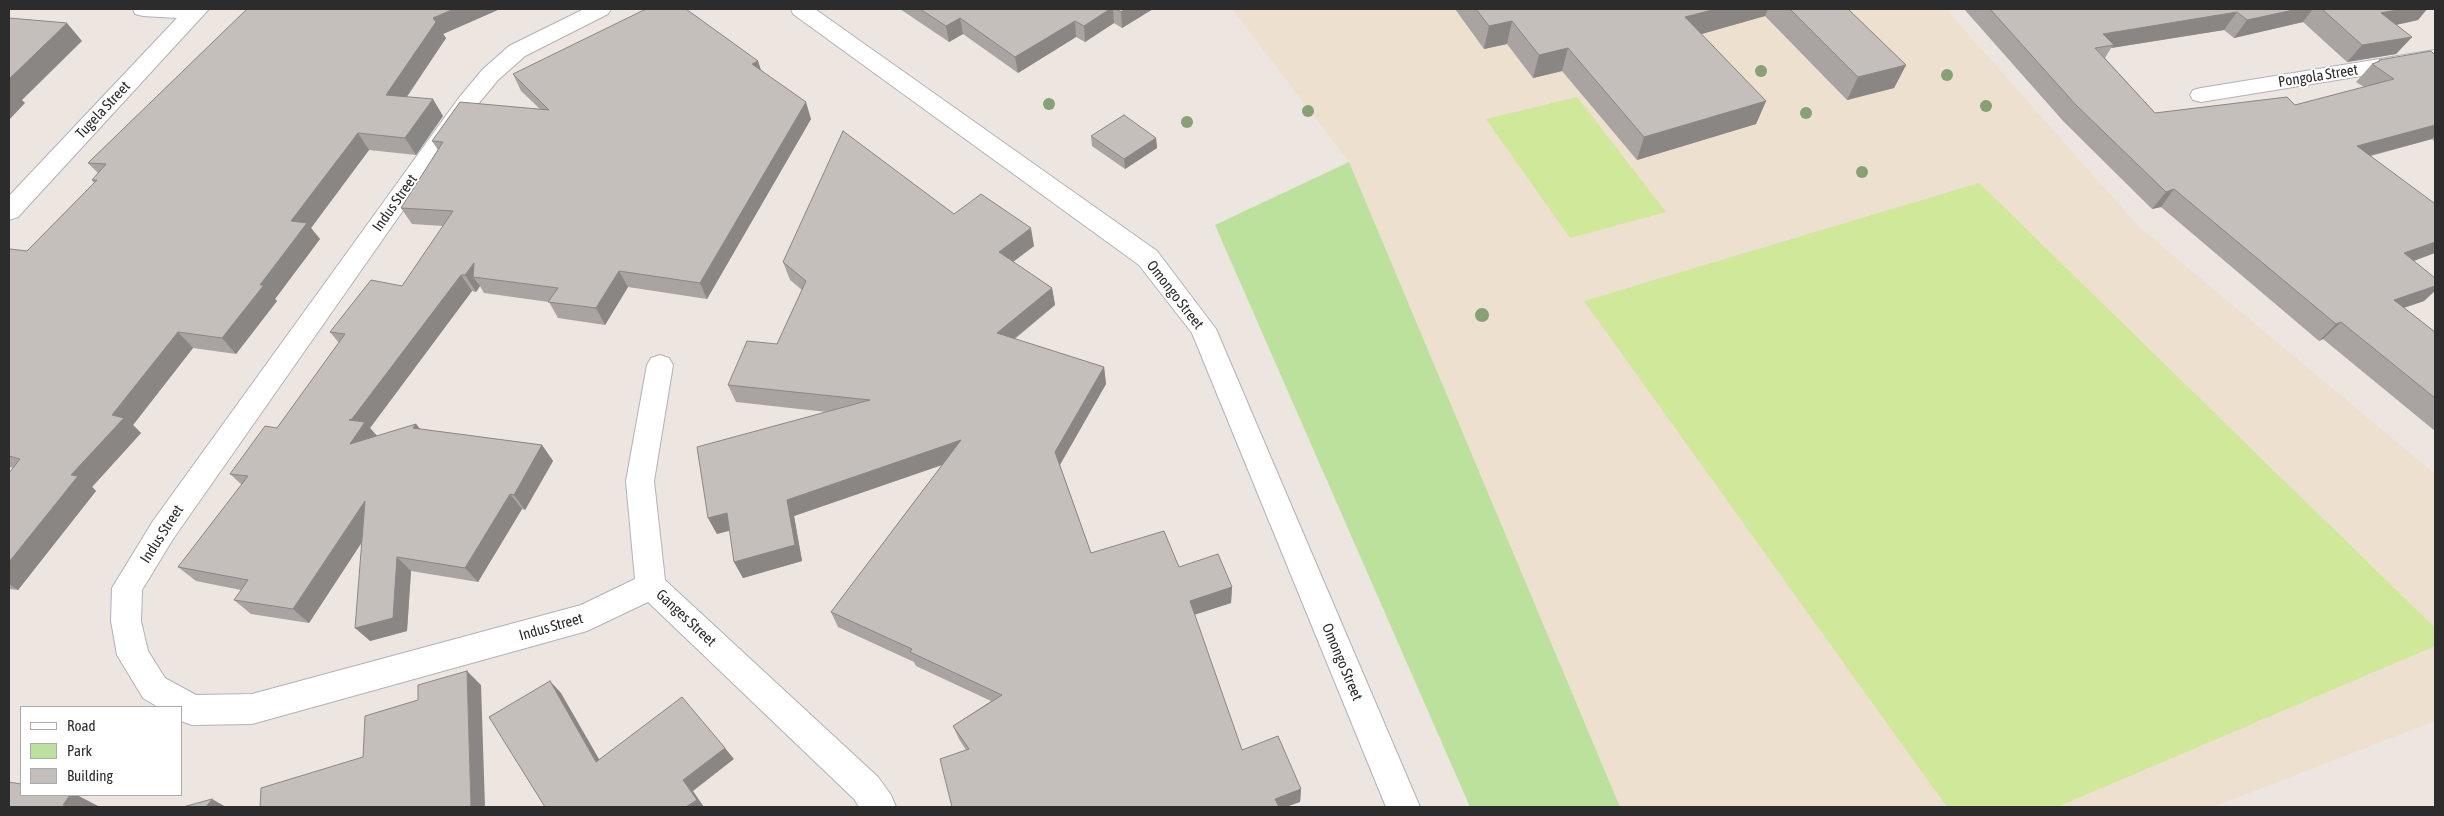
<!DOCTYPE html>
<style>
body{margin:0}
#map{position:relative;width:2444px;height:816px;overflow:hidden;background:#ede5df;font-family:"Asap Condensed",sans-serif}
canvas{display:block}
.frame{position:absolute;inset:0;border:10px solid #2c2c2c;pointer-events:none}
.legend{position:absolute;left:20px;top:706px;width:162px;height:90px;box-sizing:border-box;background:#fff;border:1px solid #ababab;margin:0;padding:6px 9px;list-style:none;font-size:15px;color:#2c2c2c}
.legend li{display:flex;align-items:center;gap:10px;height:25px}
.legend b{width:25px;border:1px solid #ababab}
</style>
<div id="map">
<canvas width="2444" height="816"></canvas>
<div class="frame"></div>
<ul class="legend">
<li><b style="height:6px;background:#fff"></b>Road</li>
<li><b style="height:14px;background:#bbe19d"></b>Park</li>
<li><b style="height:14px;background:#c5bfbb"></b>Building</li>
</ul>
</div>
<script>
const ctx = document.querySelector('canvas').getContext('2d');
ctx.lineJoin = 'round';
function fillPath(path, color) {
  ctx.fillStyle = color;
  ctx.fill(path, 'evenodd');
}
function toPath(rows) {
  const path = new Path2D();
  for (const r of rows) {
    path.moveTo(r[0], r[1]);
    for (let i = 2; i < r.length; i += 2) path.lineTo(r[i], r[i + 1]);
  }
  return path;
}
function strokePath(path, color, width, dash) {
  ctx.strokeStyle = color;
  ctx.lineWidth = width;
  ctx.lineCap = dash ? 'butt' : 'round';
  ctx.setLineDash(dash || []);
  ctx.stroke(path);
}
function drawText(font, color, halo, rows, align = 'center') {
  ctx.font = font + ' "Asap Condensed",sans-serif';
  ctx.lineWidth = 4;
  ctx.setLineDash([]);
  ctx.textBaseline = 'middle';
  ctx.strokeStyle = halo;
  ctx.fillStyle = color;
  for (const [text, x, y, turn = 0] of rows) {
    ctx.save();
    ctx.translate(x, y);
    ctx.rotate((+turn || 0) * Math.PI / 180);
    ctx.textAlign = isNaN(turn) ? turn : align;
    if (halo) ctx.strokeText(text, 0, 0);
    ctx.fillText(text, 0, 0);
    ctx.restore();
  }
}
fillPath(toPath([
 [1232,9,1946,9,2139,227,2435,474,2435,721,2213,807,1620,807,1349,162]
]), '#ede0cf');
fillPath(toPath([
 [1349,162,1620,807,1470,807,1215,225]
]), '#bbe19d');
fillPath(toPath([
 [1577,97,1666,212,1570,238,1486,119],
 [1979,183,2435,628,2435,646,2057,807,1947,807,1584,301]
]), '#cfe899');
const minor = toPath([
 [133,9,209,9,18,217,9,220,9,196,177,18,143,16,135,14,133,9],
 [584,9,611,9,608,14,525,56,498,80,474,109,173,539,142,590,141,621,148,651,165,678,196,695,252,694,581,605,635,579,626,481,647,365,651,358,660,355,669,358,673,365,654,481,665,580,878,777,891,795,896,807,859,807,854,799,648,602,587,631,252,724,192,725,181,721,181,707,158,707,143,698,117,655,111,621,112,588,153,521,458,99,482,70,509,46,584,9],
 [791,9,815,9,1157,251,1216,329,1420,807,1386,807,1192,333,1139,265,793,14,791,9],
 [2435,50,2435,64,2201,102,2193,100,2190,95,2193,90,2201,88,2435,50]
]);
strokePath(minor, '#afb2bc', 2);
fillPath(minor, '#fff');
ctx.fillStyle = '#87a074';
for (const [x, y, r] of [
 [1761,71,6],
 [1947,75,6],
 [1049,104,6],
 [1986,106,6],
 [1308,111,6],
 [1806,113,6],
 [1187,122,6],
 [1862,172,6],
 [1482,315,7]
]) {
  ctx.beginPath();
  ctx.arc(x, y, r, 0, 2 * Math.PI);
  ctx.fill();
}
fillPath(toPath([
 [247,9,500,9,443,34,446,38,407,97,443,116,416,155,369,150,311,228,320,239,275,299,277,301,236,354,193,348,133,425,141,433,92,487,96,491,18,590,9,589,9,473,13,468,9,467,9,250,27,251,94,183,92,180,98,173,88,163],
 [900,9,1153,9,1122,28,1114,23,1085,42,1076,37,1018,73,963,34,949,42],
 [1455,9,1848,9,1906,65,1894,88,1847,100,1765,16,1701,34,1766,101,1756,124,1637,160,1562,71,1533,78,1507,44,1484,49],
 [1964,9,2427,9,2418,20,2396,25,2412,37,2396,54,2347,62,2303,22,2234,38,2224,30,2111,48,2105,58,2155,113,2295,105,2364,87,2356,82,2372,64,2376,63,2379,60,2435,55,2435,142,2432,139,2371,156,2413,261,2424,301,2404,308,2435,332,2435,431,2323,339,2319,341,2161,207,2152,209,2064,122],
 [758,61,761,70,811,119,707,299,628,287,605,325,558,318,549,302,484,293,480,286,476,292,472,291,370,428,377,436,416,424,420,429,542,445,553,461,525,510,522,509,478,582,411,571,407,631,370,641,362,542,309,623,251,614,234,600,241,590,196,581,178,567,242,485,230,474,277,428,339,343,330,332,402,286,443,226,412,224,401,208,438,150,432,141,540,109,521,91,513,74],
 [1091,136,1156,138,1157,148,1125,169,1092,146],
 [954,214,1034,246,1013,262,1052,288,1055,305,1015,339,1104,367,1106,384,1060,465,1091,553,1179,567,1232,587,1231,603,1194,615,1242,750,1301,789,1300,802,966,750,959,739,953,726,991,701,916,666,914,662,838,627,831,612,942,465,794,516,802,561,743,578,734,562,730,530,717,534,708,518,827,412,736,402,728,385,777,344,802,290,790,280,783,262]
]), '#a9a4a1');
fillPath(toPath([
 [454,9,500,9,443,34,446,38,397,111,386,95,433,18],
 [1110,9,1113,9,1114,23,1085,42,1084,26],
 [1126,9,1153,9,1122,28,1121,12],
 [1716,9,1768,9,1765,16,1677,41,1685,17],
 [2298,9,2313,9,2303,22,2234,38,2247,20],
 [2402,9,2427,9,2418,20,2367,31,2381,13],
 [2237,12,2224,30,2111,48,2114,45,2103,34],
 [960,18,963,34,949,42,946,26],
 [1075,21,1076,37,1018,73,1015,57],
 [1512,21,1507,44,1484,49,1489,26],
 [67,23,82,41,22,100,25,103,9,120,9,79],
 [2412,37,2396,54,2347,62,2362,45],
 [1568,48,1562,71,1533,78,1539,55],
 [758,61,763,78,752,64],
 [1906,65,1894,88,1847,100,1858,77],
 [433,99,443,116,416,155,405,138],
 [1766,101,1756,124,1637,160,1644,137],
 [806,102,811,119,707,299,700,283],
 [2435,125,2435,135,2432,139,2342,163,2357,146],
 [358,133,369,150,311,228,320,239,275,299,277,301,236,354,222,338,260,285,291,221],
 [1156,138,1157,148,1125,169,1124,159],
 [2174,189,2161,207,2152,209,2166,192],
 [1031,228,1034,246,1002,270,999,252],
 [2435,242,2435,253,2387,271,2404,253],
 [474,263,473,277,480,286,476,292,465,275],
 [619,271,628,287,605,325,596,308],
 [461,275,472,291,370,428,378,437,350,444,349,420],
 [2435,286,2435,291,2424,301,2376,317,2394,300],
 [1052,288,1055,305,1000,350,997,333],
 [2341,322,2323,339,2319,341,2336,324],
 [178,332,193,348,133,425,141,433,92,487,96,491,18,590,9,584,9,562,71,475,112,415],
 [1104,367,1106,384,1058,468,1055,452],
 [416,424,429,440,413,428],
 [961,440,965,457,794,516,802,561,743,578,734,562,787,500],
 [542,445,553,461,525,510,514,495],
 [510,494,522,509,478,582,465,568],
 [365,501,379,516,309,623,293,609],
 [727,513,736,529,717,534,708,518],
 [397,557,411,571,407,631,370,641,355,628],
 [1232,587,1231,603,1190,616,1190,601],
 [467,671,481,685,485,807,471,807],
 [550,681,561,693,607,773,596,762],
 [725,748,734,759,693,791,704,807,686,807,683,780],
 [1301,789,1300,802,1286,807,1275,807,1275,799],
 [70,795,77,795,100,807,67,807,63,805],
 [212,799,226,807,206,807]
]), '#8a8683');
const building = toPath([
 [247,9,454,9,433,18,436,22,386,95,433,99,405,138,358,133,291,221,307,223,260,285,264,285,222,338,178,332,112,415,124,418,71,475,78,476,9,562,9,473,20,459,9,456,9,250,10,249,27,251,97,180,92,180,106,164,88,163,247,9],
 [646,9,686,9,758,61,752,64,806,102,700,283,619,271,596,308,548,302,558,288,473,277,474,263,465,275,461,275,352,419,349,420,365,422,350,444,416,424,413,428,542,445,514,495,510,494,465,568,397,557,393,618,355,628,365,501,293,609,234,600,248,580,178,567,248,476,230,474,265,426,277,428,345,334,330,332,371,280,402,286,453,211,401,208,443,142,432,141,460,102,549,110,513,74,646,9],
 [920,9,1110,9,1084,26,1075,21,1015,57,960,18,946,26,920,9],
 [1116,9,1126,9,1121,12,1116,9],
 [1476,9,1716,9,1685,17,1766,101,1644,137,1568,48,1539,55,1512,21,1489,26,1476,9],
 [1790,9,1848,9,1906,65,1858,77,1790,9],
 [1990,9,2298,9,2247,20,2237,12,2103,34,2114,45,2095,48,2155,113,2287,97,2295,105,2394,79,2372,64,2380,61,2379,60,2431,51,2435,55,2435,125,2357,146,2434,203,2435,203,2435,242,2404,253,2435,278,2435,286,2394,300,2435,332,2435,398,2341,322,2336,324,2174,189,2166,192,2076,105,1990,9],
 [2322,9,2402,9,2381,13,2412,37,2362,45,2322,9],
 [9,18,67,23,9,79,9,18],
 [1124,115,1156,138,1124,159,1091,136,1124,115],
 [843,131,954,214,981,194,1031,228,999,252,1052,288,997,333,1104,367,1055,452,1091,553,1164,531,1179,567,1218,554,1232,587,1190,601,1242,750,1278,736,1301,789,1275,799,1279,807,952,807,940,759,969,749,953,726,1002,695,910,652,912,649,831,612,961,440,787,500,795,545,734,562,727,513,708,518,697,447,870,400,728,385,747,341,777,344,806,281,783,262,843,131],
 [467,671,471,807,260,807,261,788,363,757,365,716,418,700,418,685,467,671],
 [550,681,596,762,682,697,725,748,683,780,697,800,686,807,545,807,489,717,550,681],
 [9,782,21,784,21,795,70,795,63,805,76,807,9,807,9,782],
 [212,799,206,807,183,807,212,799]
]);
fillPath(building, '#c5bfbb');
strokePath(building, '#8a8683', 1);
drawText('15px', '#2c2c2c', '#fff', [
 ["Pongola Street",2318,76,-9],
 ["Tugela Street",103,110,-47],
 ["Indus Street",395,203,-55],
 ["Omongo Street",1175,295,52],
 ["Indus Street",162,534,-57],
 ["Ganges Street",686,618,43],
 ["Indus Street",551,627,-16],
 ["Omongo Street",1342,662,67]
]);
</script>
